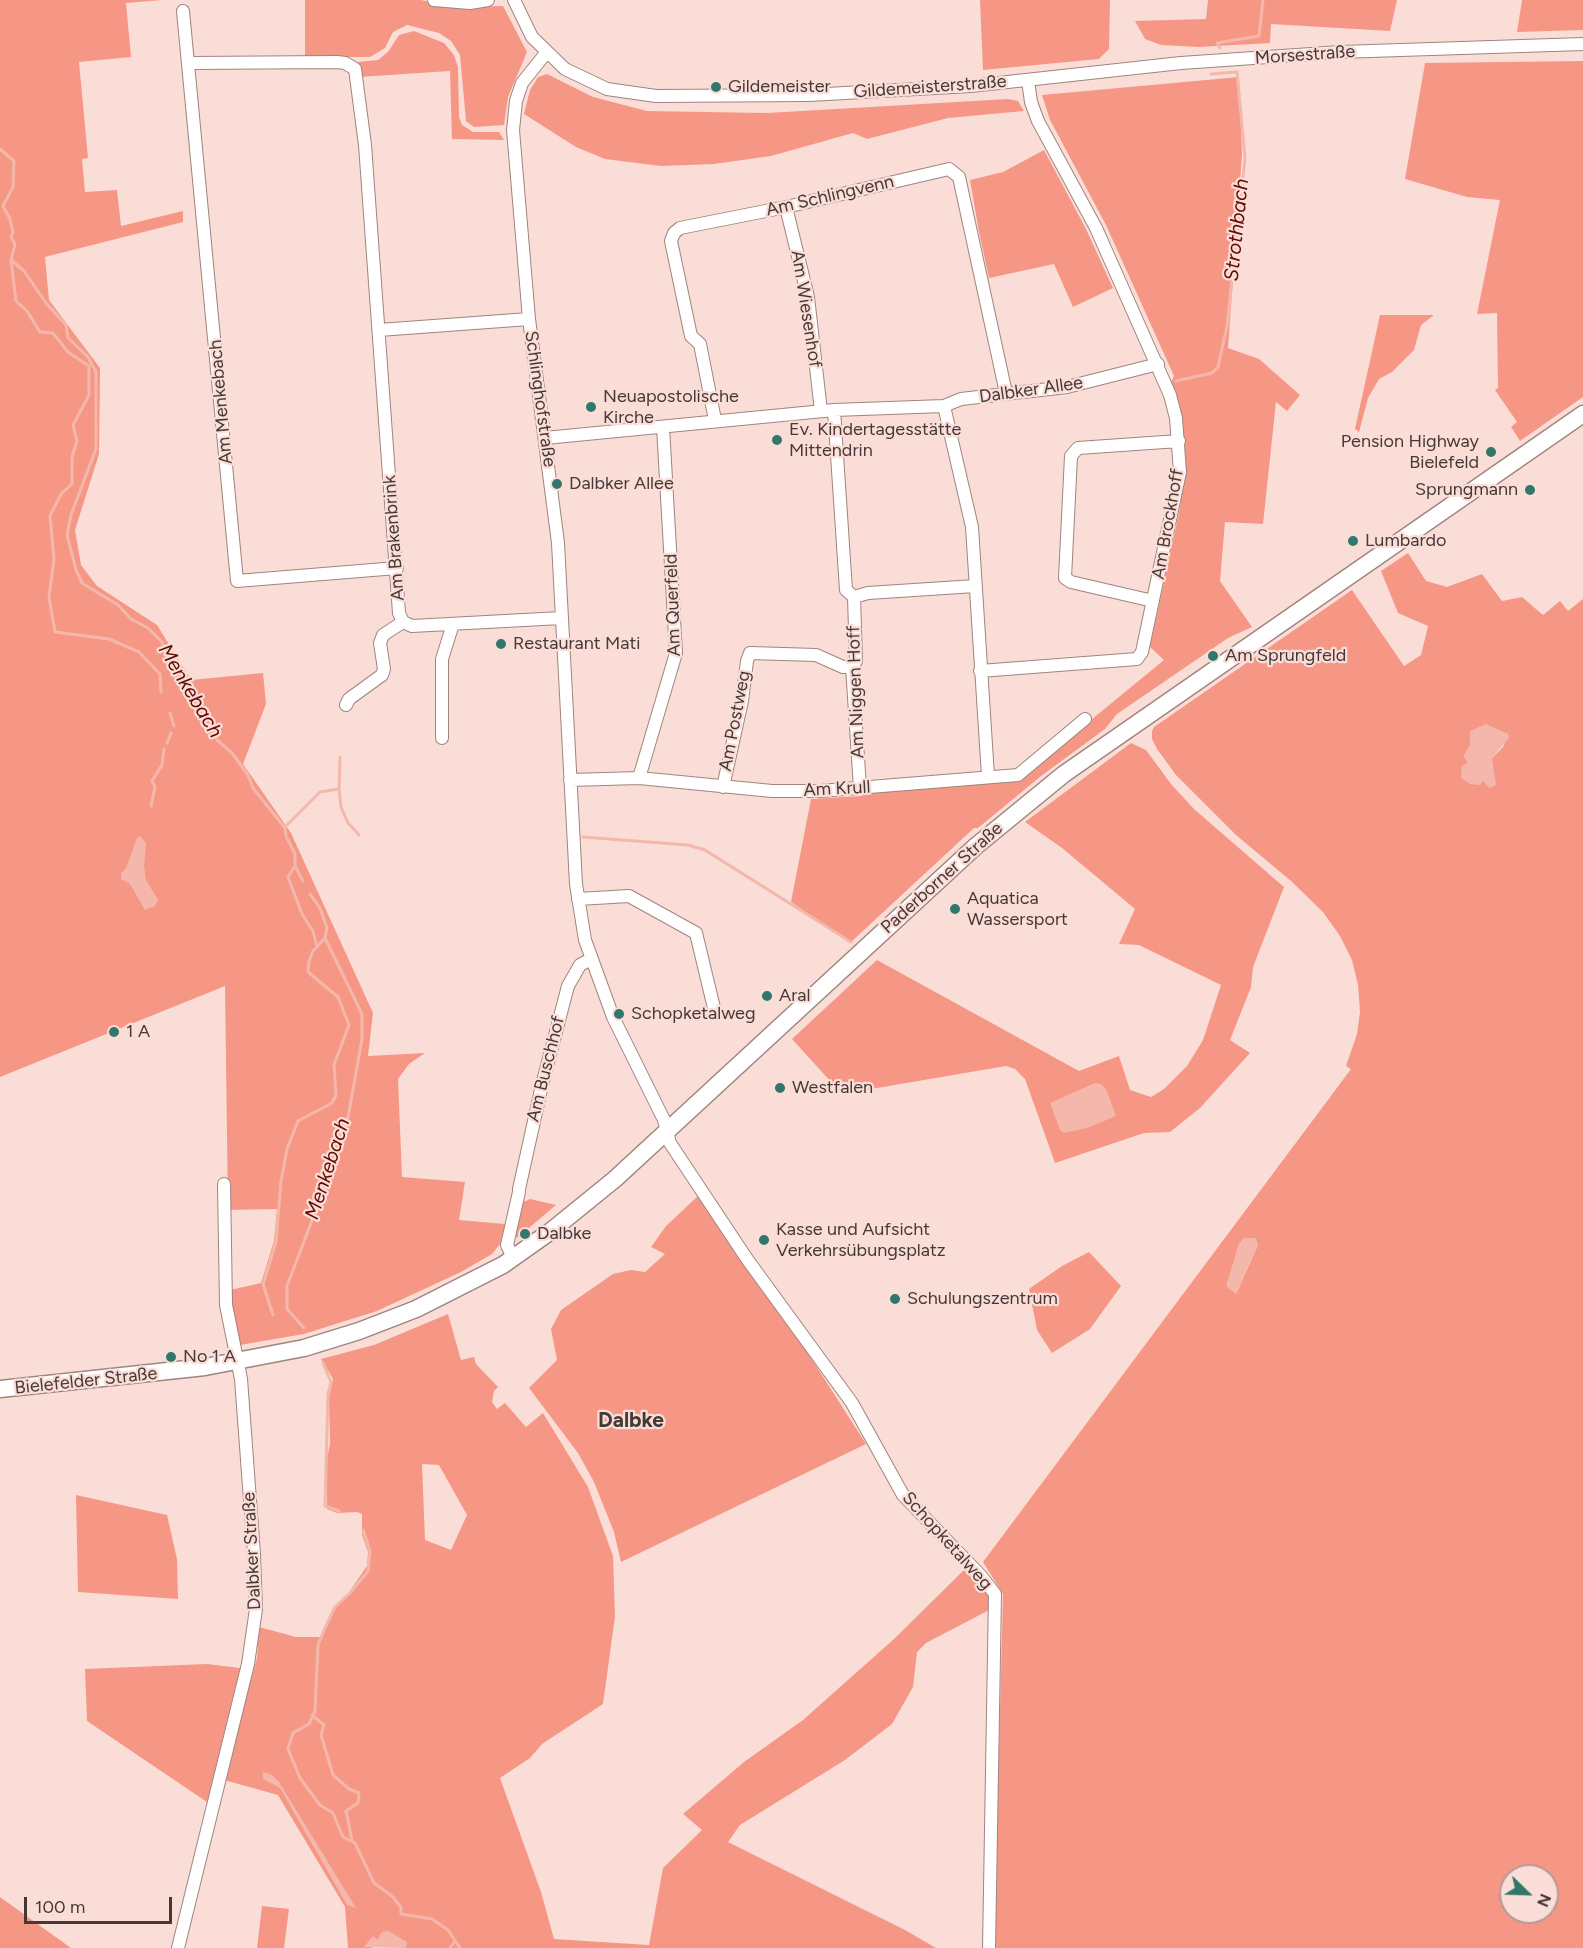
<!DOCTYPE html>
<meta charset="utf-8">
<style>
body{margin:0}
#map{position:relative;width:1583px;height:1948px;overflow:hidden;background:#fbddd7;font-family:Figtree,sans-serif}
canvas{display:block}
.north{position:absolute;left:1499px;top:1864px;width:60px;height:60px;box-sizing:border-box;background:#fbddd7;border:2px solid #b29b97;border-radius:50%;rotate:113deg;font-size:16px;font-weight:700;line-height:24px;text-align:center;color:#453937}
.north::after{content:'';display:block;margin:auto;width:21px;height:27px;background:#31776c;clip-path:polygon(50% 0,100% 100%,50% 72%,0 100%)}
.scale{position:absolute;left:24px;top:1897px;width:148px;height:27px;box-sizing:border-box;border:3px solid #453937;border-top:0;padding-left:8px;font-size:18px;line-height:21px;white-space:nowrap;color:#453937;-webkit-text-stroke:4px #fbddd7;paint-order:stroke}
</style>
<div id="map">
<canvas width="1583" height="1948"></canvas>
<div class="north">N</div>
<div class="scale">100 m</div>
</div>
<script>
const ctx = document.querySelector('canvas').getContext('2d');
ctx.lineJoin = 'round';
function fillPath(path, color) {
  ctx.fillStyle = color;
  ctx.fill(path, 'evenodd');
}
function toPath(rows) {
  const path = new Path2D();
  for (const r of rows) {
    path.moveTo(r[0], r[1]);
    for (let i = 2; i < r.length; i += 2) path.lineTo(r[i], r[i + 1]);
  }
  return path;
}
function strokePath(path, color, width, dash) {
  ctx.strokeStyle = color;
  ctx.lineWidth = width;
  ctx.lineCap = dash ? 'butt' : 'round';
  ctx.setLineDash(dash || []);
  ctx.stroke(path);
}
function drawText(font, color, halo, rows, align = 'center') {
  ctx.font = font + ' Figtree,sans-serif';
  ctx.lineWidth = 4.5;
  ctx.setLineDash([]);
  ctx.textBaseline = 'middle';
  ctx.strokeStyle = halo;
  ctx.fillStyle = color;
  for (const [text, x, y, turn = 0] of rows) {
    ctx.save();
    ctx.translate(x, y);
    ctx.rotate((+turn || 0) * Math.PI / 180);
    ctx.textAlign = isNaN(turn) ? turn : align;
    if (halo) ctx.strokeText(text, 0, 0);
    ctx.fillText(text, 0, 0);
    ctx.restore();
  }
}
fillPath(toPath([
 [0,0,162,0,126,3,131,57,79,62,88,158,82,159,85,192,117,190,121,226,183,211,183,222,45,257,49,300,100,368,99,454,75,530,81,565,97,586,157,625,191,680,263,673,266,704,243,764,291,833,373,1013,368,1056,425,1053,409,1064,398,1079,402,1177,465,1182,459,1220,505,1224,500,1244,492,1254,461,1272,377,1311,304,1334,240,1345,230,1309,230,1290,261,1283,274,1241,277,1209,228,1210,225,986,0,1077],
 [305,0,421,0,455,7,503,6,527,52,508,97,504,125,474,127,466,121,460,55,451,41,439,33,407,25,393,32,385,48,370,57,305,57],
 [980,0,1110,0,1109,49,1099,59,983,70],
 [1208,0,1397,0,1390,31,1271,24,1270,43,1198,47,1161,45,1145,39,1135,21,1206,19],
 [1522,0,1583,0,1583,30,1517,32],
 [414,31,444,43,454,55,458,67,459,117,462,125,473,132,499,132,504,140,452,139,450,71,359,77,358,62,378,60,388,52,399,35],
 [1583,61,1583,397,1520,441,1511,427,1517,422,1495,390,1498,388,1497,313,1477,314,1500,200,1467,197,1405,179,1425,63],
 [547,74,593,97,647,111,767,113,1008,99,1018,101,1024,111,948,118,867,139,853,133,771,156,714,164,661,166,605,159,576,147,524,114,530,90,538,77],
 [1239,77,1242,154,1228,348,1259,359,1300,395,1287,411,1276,402,1263,524,1225,522,1220,581,1252,627,1228,638,1117,714,1105,729,1041,776,978,828,974,828,850,943,791,902,811,799,862,796,864,791,1019,779,1164,660,1150,647,1180,508,1185,461,1180,413,1171,383,1174,376,1106,225,1050,120,1042,95],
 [1044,150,1086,229,1113,288,1073,307,1054,264,989,278,979,232,970,180,1003,172],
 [1380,315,1434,315,1421,325,1414,350,1392,372,1379,379,1368,398,1359,432,1355,429],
 [1408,553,1426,581,1447,587,1482,574,1502,601,1522,597,1543,615,1560,601,1568,611,1583,599,1583,1948,994,1948,1003,1594,983,1562,1351,1069,1346,1066,1357,1034,1360,1012,1358,985,1352,960,1340,936,1323,912,1291,881,1236,835,1176,775,1157,749,1152,739,1152,731,1154,727,1352,590,1404,666,1421,655,1428,626,1398,613,1381,571],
 [1502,732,1508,734,1503,747,1492,758,1462,766,1468,763,1464,756,1470,745],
 [1239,1244,1258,1245,1236,1294,1236,1254],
 [1511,1876,1547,1876,1547,1912,1511,1912],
 [1131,743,1146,750,1171,784,1194,809,1284,887,1253,967,1251,987,1230,1040,1250,1053,1200,1108,1170,1132,1144,1133,1055,1163,1025,1079,1015,1069,1006,1066,842,1094,792,1039,877,960,1079,1071,1119,1056,1130,1090,1151,1097,1164,1089,1187,1066,1203,1040,1221,985,1139,945,1119,944,1135,909,1062,848,1025,822],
 [699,1195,755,1280,797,1336,866,1444,621,1562,614,1532,594,1482,578,1453,529,1388,557,1360,551,1329,561,1310,613,1274,631,1270,645,1272,665,1254,651,1247,666,1226],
 [530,1199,556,1205,517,1238,514,1234,523,1202],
 [1089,1252,1121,1286,1090,1329,1052,1353,1037,1330,1029,1289,1062,1266],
 [448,1314,461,1360,474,1357,476,1364,498,1387,494,1391,492,1402,497,1409,505,1403,526,1427,543,1413,588,1487,613,1556,615,1616,603,1704,542,1744,530,1758,500,1778,541,1892,554,1939,649,1945,663,1868,702,1830,683,1814,744,1762,803,1720,894,1639,964,1570,992,1599,991,1609,926,1643,917,1652,913,1687,892,1724,845,1760,740,1825,728,1842,905,1930,936,1948,406,1948,406,1942,381,1937,372,1948,348,1948,345,1907,278,1795,224,1780,257,1658,259,1627,296,1637,320,1637,333,1608,347,1595,367,1566,368,1552,362,1535,362,1514,357,1512,337,1513,327,1509,327,1459,330,1443,329,1397,333,1379,321,1359,374,1345],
 [422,1464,439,1465,467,1515,451,1550,425,1540],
 [76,1495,167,1515,177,1559,178,1599,78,1592],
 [207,1664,240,1668,207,1802,87,1721,85,1669],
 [0,1897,71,1948,0,1948],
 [262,1906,289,1909,284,1948,257,1948]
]), '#f69785');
fillPath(toPath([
 [1486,724,1508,734,1509,738,1492,758,1496,785,1490,788,1483,781,1480,785,1470,784,1461,778,1462,766,1468,763,1464,756,1470,745,1470,731],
 [140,836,146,843,144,866,146,880,158,900,155,906,145,910,130,884,121,879,121,873,126,868,137,838],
 [1095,1083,1101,1084,1107,1091,1116,1116,1087,1128,1064,1133,1060,1130,1050,1103],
 [1244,1238,1256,1238,1258,1245,1236,1294,1226,1286,1239,1244],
 [263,1772,272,1775,279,1782,356,1908,347,1905,280,1788,263,1779],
 [387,1930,407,1942,406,1948,364,1947,373,1936,378,1940,381,1933]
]), '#f3b8ab');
strokePath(toPath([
 [1220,48,1217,43,1259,36,1263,0],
 [0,149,14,161,13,187,3,206,10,219,13,232,11,237,15,244,11,260,24,271,46,303,66,325,68,338,88,357,96,372,96,449,71,515,67,535,76,570,82,583,118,605,131,619,148,628,162,642,168,659,180,671,196,697,199,710,210,717,217,740,232,753,248,775,253,788,285,828,286,836,295,854,295,866,303,881],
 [11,260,16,301,27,311,40,332,53,333,68,352,89,366,89,395,73,425,77,441,72,457,72,484,61,494,50,516,54,559,49,597,55,632,109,639,139,652,160,674,161,692],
 [1176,381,1212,373,1218,367,1227,326,1245,158,1237,72,1211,74],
 [170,713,174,726],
 [167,743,171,733],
 [339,789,340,757],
 [151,806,155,787,152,781,162,765,164,749],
 [285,827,320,792,339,789,341,807,348,823,359,835],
 [583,837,688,845,705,850,851,942],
 [295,866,288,877,302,914,313,931,317,947],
 [273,1315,263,1284,276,1242,281,1181,287,1149,298,1121,332,1103,336,1095,334,1065,349,1025,338,997,308,972,309,961,313,951,325,938,327,928,320,908,310,894],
 [304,1328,287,1309,287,1286,340,1147,341,1132,347,1123,362,1039,362,1014,325,938],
 [323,1363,331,1382,328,1394,325,1506,339,1511],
 [363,1530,370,1551,368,1571,349,1594,335,1607,326,1626,318,1645,315,1711,309,1724,293,1733,288,1749,300,1778,320,1805,333,1813,343,1837,355,1843,374,1883,393,1897,401,1908,401,1914,432,1919,448,1930,460,1948],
 [312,1715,324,1725,321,1735,333,1775,349,1789,359,1793,358,1803,346,1811,352,1840],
 [450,1948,455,1941]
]), '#f3b8ab', 3);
const street = toPath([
 [434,0,470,3,488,0],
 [514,0,532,37,565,69,607,89,656,96,809,95,971,86,1181,63,1340,52,1583,44],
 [183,11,237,581,397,568],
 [546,53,522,83,516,101,513,130,529,319,558,543,576,884,585,940,613,1017,664,1120,670,1143,747,1259,852,1403,903,1495,981,1576,995,1594,989,1948],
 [190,63,337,62,345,63,355,69,365,145,399,613,403,622,412,626,561,618],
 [786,207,808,297,821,411],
 [379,330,529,319],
 [944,406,972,527,988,776],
 [834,410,846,590,854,597,856,661,852,667,860,788],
 [715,420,700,344,691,336,671,241,674,233,680,228,786,207,949,169,959,177,1006,393],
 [545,438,834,410,944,406,961,399,1067,387,1158,364],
 [854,597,868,593,975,586],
 [1153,601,1071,582,1065,578,1071,456,1078,448,1179,441],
 [980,671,1137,659,1142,652,1180,472,1176,418,1170,395,1096,228,1038,121,1031,102,1028,81],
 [346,705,349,699,382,675,384,669,380,643,383,635,403,622],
 [442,738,442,659,453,624],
 [639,778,676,653,663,427],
 [570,780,639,778,772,791,820,791,1018,775,1085,719],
 [723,787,742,701,747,661,750,653,816,655,843,667,852,667],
 [578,899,629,896,696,933,714,1008],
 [519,1189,542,1085,568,986,580,965,591,959],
 [513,1258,507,1245,519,1192],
 [178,1948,248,1664,256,1609,254,1554,241,1379,226,1305,224,1184]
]);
const secondary = toPath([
 [0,1389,205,1367,304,1348,359,1331,416,1309,503,1265,551,1231,615,1179,976,846,1064,774,1583,414]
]);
strokePath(street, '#9f847f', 14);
strokePath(secondary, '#9f847f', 19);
strokePath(street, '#fff', 12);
strokePath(secondary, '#fff', 16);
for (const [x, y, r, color] of [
 [716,87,6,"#31776c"],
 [591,407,6,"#31776c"],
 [777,440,6,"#31776c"],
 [1491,452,6,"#31776c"],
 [557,484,6,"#31776c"],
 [1530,490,6,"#31776c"],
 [1353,541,6,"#31776c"],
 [501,644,6,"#31776c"],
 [1213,656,6,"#31776c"],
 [955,909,6,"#31776c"],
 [767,996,6,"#31776c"],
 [619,1014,6,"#31776c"],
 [114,1032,6,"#31776c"],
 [780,1088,6,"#31776c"],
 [525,1234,6,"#31776c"],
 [764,1240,6,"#31776c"],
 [895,1299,6,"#31776c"],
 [171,1357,6,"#31776c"]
]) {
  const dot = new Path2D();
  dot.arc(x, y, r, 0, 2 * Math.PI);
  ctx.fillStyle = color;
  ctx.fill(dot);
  strokePath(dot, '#fbddd7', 2);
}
drawText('18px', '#453937', '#fbddd7', [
 ["Morsestraße",1305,55,-4],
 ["Gildemeisterstraße",930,87,-4],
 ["Am Schlingvenn",830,196,-13],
 ["Am Wiesenhof",806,309,81],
 ["Dalbker Allee",1031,390,-8],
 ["Schlinghofstraße",540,399,82],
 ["Am Menkebach",221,402,-95],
 ["Am Brockhoff",1168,524,-80],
 ["Am Brakenbrink",394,538,-94],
 ["Am Querfeld",673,605,-92],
 ["Am Niggen Hoff",856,692,-92],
 ["Am Postweg",735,721,-79],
 ["Am Krull",837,789,-3],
 ["Paderborner Straße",942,878,-42],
 ["Am Buschhof",546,1069,-76],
 ["Bielefelder Straße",86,1381,-6],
 ["Schopketalweg",947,1541,48],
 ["Dalbker Straße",252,1551,-93]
]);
drawText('18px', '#453937', '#fbddd7', [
 ["Gildemeister",728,87],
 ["Neuapostolische",603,397],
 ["Kirche",603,418],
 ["Ev. Kindertagesstätte",789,430],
 ["Mittendrin",789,451],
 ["Pension Highway",1479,442,"right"],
 ["Bielefeld",1479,463,"right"],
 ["Dalbker Allee",569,484],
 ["Sprungmann",1518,490,"right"],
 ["Lumbardo",1365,541],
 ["Restaurant Mati",513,644],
 ["Am Sprungfeld",1225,656],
 ["Aquatica",967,899],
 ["Wassersport",967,920],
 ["Aral",779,996],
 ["Schopketalweg",631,1014],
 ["1 A",126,1032],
 ["Westfalen",792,1088],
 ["Kasse und Aufsicht",776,1230],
 ["Verkehrsübungsplatz",776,1251],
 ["Dalbke",537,1234],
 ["Schulungszentrum",907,1299],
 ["No 1 A",183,1357]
], 'left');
drawText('italic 20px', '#600a00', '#fbddd7', [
 ["Strothbach",1237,230,-84],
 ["Menkebach",190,691,59],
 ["Menkebach",328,1169,-72]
]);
drawText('bold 21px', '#453937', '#fbddd7', [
 ["Dalbke",631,1421]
]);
</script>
